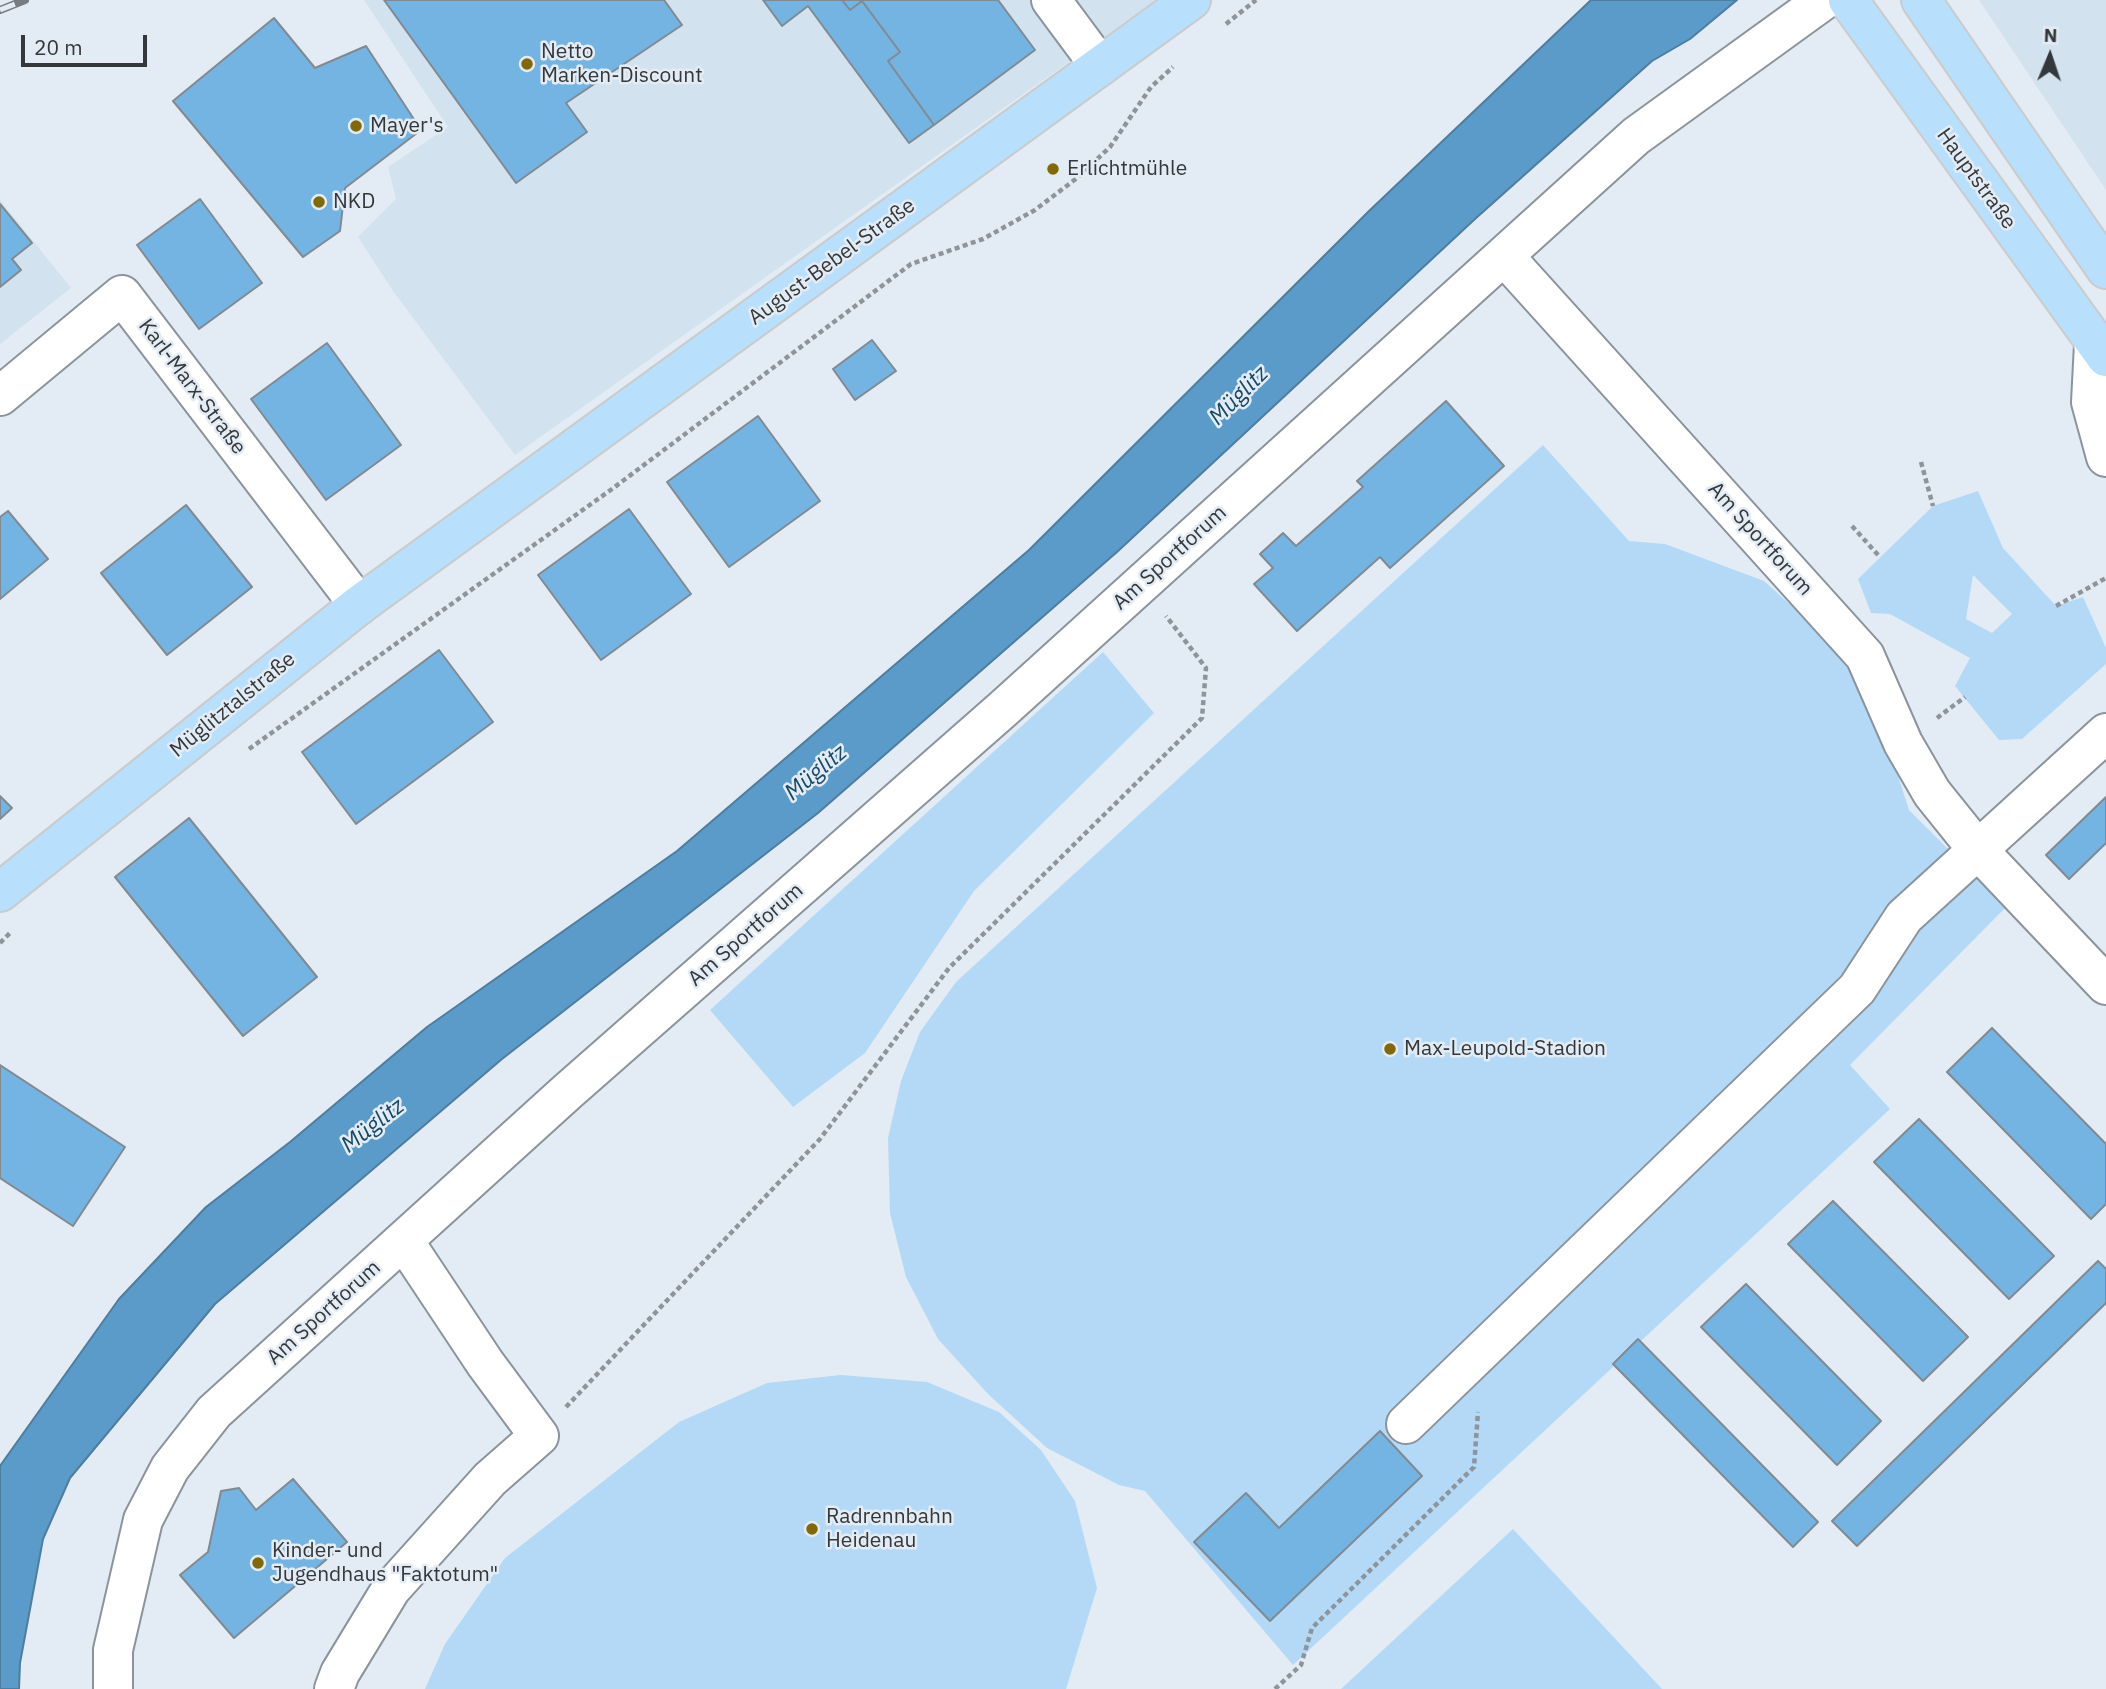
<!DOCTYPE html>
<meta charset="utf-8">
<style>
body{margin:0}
#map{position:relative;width:2106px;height:1689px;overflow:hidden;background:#e3ecf4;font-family:"IBM Plex Sans",sans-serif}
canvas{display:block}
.north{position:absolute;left:2015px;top:21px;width:70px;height:70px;-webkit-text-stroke:5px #e3ecf4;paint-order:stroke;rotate:2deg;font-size:19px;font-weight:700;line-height:28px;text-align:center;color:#34383b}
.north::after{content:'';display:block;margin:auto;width:24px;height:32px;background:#34383b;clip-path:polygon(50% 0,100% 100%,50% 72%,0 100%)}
.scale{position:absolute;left:21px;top:35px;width:126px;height:32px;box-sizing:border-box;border:4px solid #34383b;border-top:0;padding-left:9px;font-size:21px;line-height:24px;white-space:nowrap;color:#34383b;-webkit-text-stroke:5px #e3ecf4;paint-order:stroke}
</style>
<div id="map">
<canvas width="2106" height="1689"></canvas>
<div class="north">N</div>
<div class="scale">20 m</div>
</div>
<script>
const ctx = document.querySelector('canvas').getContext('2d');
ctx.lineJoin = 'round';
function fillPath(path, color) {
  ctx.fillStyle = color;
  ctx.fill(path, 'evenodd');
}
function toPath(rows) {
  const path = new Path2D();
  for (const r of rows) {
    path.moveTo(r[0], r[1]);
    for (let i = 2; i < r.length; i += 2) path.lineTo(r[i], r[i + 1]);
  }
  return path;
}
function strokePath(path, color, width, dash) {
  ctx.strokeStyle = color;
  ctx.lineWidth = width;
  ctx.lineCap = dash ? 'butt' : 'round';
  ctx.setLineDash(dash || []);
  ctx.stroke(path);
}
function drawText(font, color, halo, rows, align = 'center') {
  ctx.font = font + ' "IBM Plex Sans",sans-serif';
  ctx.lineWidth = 5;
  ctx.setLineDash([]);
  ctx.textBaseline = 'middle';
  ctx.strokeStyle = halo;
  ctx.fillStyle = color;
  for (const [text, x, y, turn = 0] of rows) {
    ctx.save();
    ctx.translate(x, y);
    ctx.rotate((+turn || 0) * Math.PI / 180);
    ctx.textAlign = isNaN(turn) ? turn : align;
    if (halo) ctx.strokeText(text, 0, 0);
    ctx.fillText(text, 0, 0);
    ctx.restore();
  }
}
fillPath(toPath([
 [364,0,1156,0,515,455,393,291,358,237,396,199,388,167,448,127],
 [1979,0,2106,0,2106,190],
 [0,200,71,288,0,344]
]), '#d2e2ef');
fillPath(toPath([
 [1543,445,1629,541,1665,544,1764,581,1802,615,1841,659,1876,707,1909,810,2006,907,1850,1065,1890,1109,1293,1665,1145,1491,1119,1485,1047,1448,988,1394,938,1339,906,1277,890,1213,888,1138,901,1081,920,1032,956,982],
 [1978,491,2003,548,2056,606,2083,597,2106,648,2106,664,2022,739,1999,740,1955,686,1970,658,1890,614,1871,613,1858,579,1933,506],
 [1973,575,2012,614,1992,633,1966,619],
 [1103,652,1154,713,974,891,865,1053,793,1107,710,1010],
 [841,1375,927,1382,999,1412,1041,1450,1075,1501,1097,1588,1066,1689,425,1689,445,1644,505,1558,679,1422,767,1383],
 [1513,1529,1662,1689,1341,1689]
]), '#b3d9f7');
const water = toPath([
 [1591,0,1737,0,1690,39,1652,61,1475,219,1117,552,818,813,502,1059,215,1304,70,1478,43,1539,20,1663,19,1689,0,1689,0,1466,119,1299,206,1207,290,1142,427,1027,677,851,1029,550,1369,211,1591,0]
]);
fillPath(water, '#5b9bc9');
strokePath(water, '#4f7d9e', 2);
const building = toPath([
 [384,0,664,0,682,25,566,103,587,132,516,183,384,0],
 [763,0,842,0,850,10,862,1,900,52,888,61,934,125,909,143,808,6,782,26,763,0],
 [842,0,998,0,1035,50,934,125,888,61,900,52,862,1,850,10,842,0],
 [274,18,315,68,366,46,421,130,345,188,340,231,303,257,173,101,274,18],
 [200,199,262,283,199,329,137,245,200,199],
 [0,204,32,243,12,259,21,270,0,287,0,204],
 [872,340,896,371,855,400,833,369,872,340],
 [327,343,401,445,326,500,251,399,327,343],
 [1446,401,1504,466,1390,568,1380,557,1297,631,1254,584,1273,568,1260,554,1283,533,1296,546,1363,487,1357,481,1446,401],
 [758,416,820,501,729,567,667,482,758,416],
 [186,505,252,587,167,655,101,573,186,505],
 [629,509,691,594,601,660,538,575,629,509],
 [8,511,48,559,0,599,0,517,8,511],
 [439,650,493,722,356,824,302,752,439,650],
 [0,796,12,808,0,819,0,796],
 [2106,797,2106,843,2069,879,2046,855,2106,797],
 [189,818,317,977,243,1036,115,877,189,818],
 [1992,1028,2106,1144,2106,1204,2091,1219,1947,1072,1992,1028],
 [0,1065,125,1147,73,1226,0,1178,0,1065],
 [1919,1119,2054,1256,2009,1299,1874,1162,1919,1119],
 [1833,1201,1968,1337,1923,1381,1788,1244,1833,1201],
 [2098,1261,2106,1269,2106,1303,1857,1546,1832,1521,2098,1261],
 [1746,1284,1881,1421,1837,1465,1701,1327,1746,1284],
 [1638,1339,1818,1522,1793,1547,1613,1364,1638,1339],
 [1380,1431,1422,1476,1270,1621,1194,1542,1246,1493,1279,1528,1380,1431],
 [293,1479,347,1542,234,1638,180,1575,208,1552,221,1491,239,1488,256,1510,293,1479]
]);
fillPath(building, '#74b4e3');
strokePath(building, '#818a91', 2);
const minor = toPath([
 [1051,0,1100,66],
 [1504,256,1865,656,1903,743,1932,793,1977,849,2106,985],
 [2094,344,2091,402,2106,457],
 [0,396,122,295,359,605],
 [1406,1424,1857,989,1904,917,2106,733],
 [113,1689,113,1650,143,1520,170,1468,214,1412,567,1092,1003,709,1636,136,1824,0],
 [334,1689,340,1673,391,1589,490,1479,539,1436,485,1363,404,1241]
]);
const major = toPath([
 [1848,0,2106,357],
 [1921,0,2106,269],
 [0,892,359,605,1191,0]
]);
strokePath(minor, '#8b949b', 42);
strokePath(major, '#cacbcc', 42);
strokePath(toPath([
 [1226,24,1256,0],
 [1921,462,1933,506],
 [1852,526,1879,556],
 [2056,606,2106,578],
 [1937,718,1965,697],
 [249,749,612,489,911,264,983,239,1035,210,1077,178,1110,147,1151,87,1173,67],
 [0,943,12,931],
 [566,1407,820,1139,949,968,1202,718,1206,668,1166,616],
 [1275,1689,1301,1665,1312,1628,1474,1467,1478,1412]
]), '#8d949a', 4.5, [5, 3.5]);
strokePath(minor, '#fff', 38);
strokePath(major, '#b8dffc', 38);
const rail = toPath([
 [0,10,25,0]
]);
strokePath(rail, '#767c81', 8);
strokePath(rail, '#e3ecf4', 5, [16]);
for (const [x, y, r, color] of [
 [527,64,7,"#836903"],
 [356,126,7,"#836903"],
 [1053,169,7,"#836903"],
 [319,202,7,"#836903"],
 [1390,1049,7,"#836903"],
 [812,1529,7,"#836903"],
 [258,1563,7,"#836903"]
]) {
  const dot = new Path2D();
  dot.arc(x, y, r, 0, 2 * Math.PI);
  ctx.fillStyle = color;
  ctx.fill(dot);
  strokePath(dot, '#e3ecf4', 2.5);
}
drawText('21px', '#34383b', '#e3ecf4', [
 ["Netto",541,52],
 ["Marken-Discount",541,76],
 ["Mayer's",370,126],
 ["Erlichtmühle",1067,169],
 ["NKD",333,202],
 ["Max-Leupold-Stadion",1404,1049],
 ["Radrennbahn",826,1517],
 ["Heidenau",826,1541],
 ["Kinder- und",272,1551],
 ["Jugendhaus \"Faktotum\"",272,1575]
], 'left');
drawText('21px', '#34383b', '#e3ecf4', [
 ["Hauptstraße",1976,179,54],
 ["August-Bebel-Straße",832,262,-36],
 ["Karl-Marx-Straße",192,387,53],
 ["Am Sportforum",1760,539,48],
 ["Am Sportforum",1170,558,-42],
 ["Müglitztalstraße",233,705,-39],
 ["Am Sportforum",746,935,-41],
 ["Am Sportforum",324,1313,-42]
]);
drawText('italic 23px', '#184969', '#e3ecf4', [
 ["Müglitz",1239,396,-45],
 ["Müglitz",816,773,-40],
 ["Müglitz",373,1126,-38]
]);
</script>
